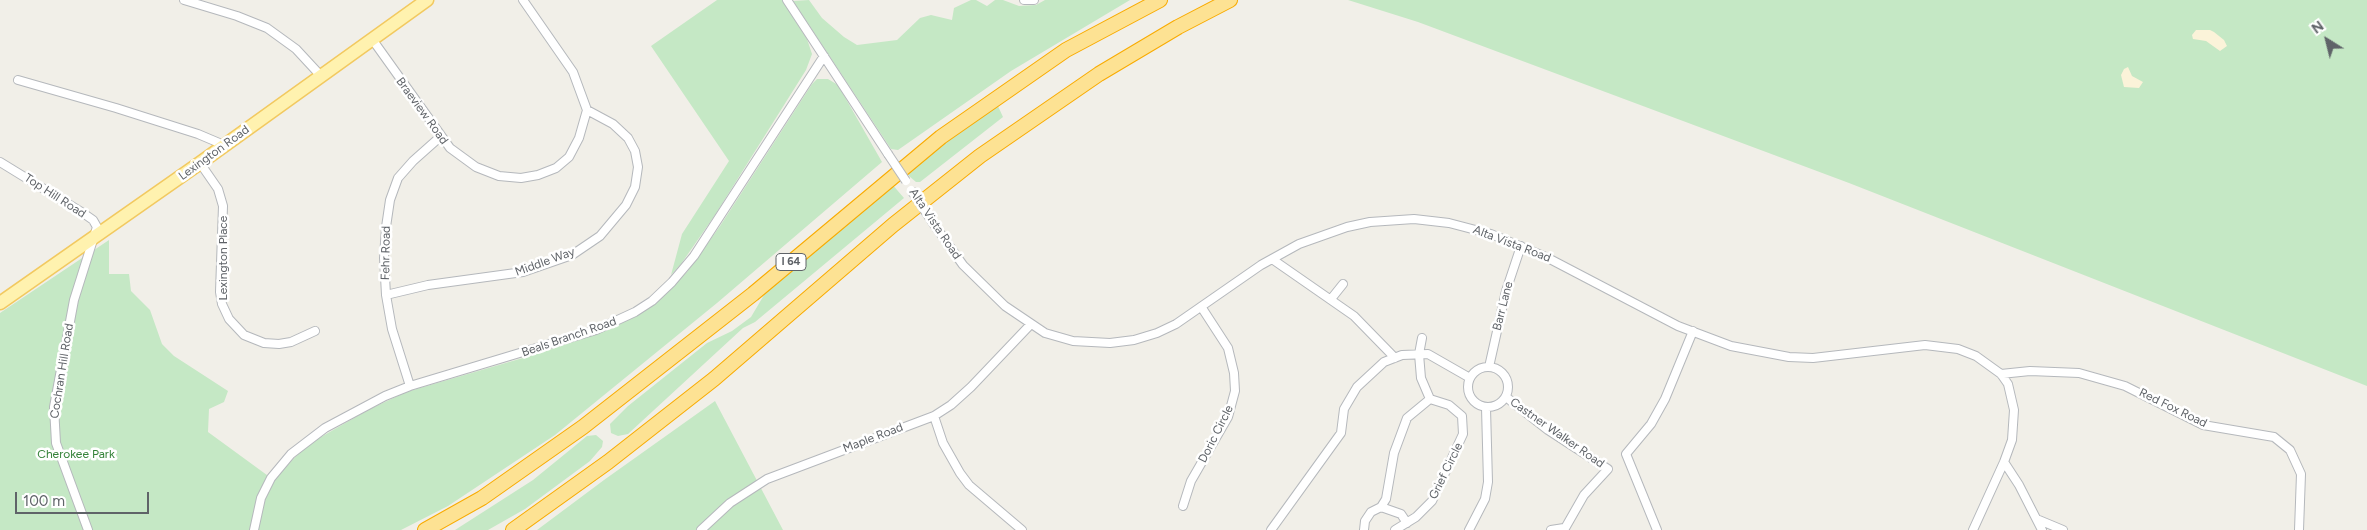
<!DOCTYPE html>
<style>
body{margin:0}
#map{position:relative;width:2367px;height:530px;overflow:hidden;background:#f1efe8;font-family:Figtree,sans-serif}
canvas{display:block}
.north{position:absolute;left:2302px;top:15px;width:50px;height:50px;-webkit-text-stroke:4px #fff;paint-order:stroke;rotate:324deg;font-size:14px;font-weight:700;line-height:20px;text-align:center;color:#5f6368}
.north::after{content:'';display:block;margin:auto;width:18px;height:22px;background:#5f6368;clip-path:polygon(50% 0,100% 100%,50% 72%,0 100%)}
.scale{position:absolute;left:15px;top:492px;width:134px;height:22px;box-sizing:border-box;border:2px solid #5f6368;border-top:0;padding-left:6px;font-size:15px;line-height:18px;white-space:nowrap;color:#5f6368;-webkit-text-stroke:4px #fff;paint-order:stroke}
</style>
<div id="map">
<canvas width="2367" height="530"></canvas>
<div class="north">N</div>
<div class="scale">100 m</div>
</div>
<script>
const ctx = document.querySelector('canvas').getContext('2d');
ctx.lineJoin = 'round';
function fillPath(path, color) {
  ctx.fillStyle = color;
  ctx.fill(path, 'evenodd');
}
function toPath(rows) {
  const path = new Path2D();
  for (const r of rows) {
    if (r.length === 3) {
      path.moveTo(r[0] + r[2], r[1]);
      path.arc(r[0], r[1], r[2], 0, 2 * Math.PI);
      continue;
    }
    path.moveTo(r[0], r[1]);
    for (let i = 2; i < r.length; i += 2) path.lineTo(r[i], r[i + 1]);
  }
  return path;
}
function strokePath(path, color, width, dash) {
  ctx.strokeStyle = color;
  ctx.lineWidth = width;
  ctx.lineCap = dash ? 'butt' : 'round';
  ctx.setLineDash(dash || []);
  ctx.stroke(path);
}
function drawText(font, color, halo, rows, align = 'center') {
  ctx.font = font + ' Figtree,sans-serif';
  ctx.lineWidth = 5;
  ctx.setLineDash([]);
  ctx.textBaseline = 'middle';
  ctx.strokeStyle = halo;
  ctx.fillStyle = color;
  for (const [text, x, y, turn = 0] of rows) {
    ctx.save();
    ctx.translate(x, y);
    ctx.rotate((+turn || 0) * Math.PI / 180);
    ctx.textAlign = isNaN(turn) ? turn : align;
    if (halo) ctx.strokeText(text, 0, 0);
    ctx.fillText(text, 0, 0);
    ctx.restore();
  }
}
fillPath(toPath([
 [717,0,782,0,807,39,812,54,806,70,715,215,681,264,671,275,682,234,729,161,651,46],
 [809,0,822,18,844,37,857,45,897,40,920,18,931,15,952,20,954,8,971,0,976,0,987,6,995,0,1003,0,1019,6,1036,5,1045,0,1130,0,1011,71,898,150,891,149,793,1],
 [1348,0,2367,0,2367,386,1849,183,1418,22],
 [817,79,828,79,838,85,882,162,717,303,555,435,448,506,401,530,0,530,0,313,109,240,109,274,129,274,131,291,150,310,162,344,174,356,228,391,224,402,209,409,208,432,271,478,271,482,307,445,368,410,406,392,540,353,614,328,663,297,687,272,720,226,812,84],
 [997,104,1003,117,920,182,916,182,909,176,908,171],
 [891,183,904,198,755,322,743,328,628,434,618,436,611,433,610,424,628,406,707,343,732,331,751,317,767,290],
 [715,401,783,530,537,530,604,480],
 [596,435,603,441,602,447,590,461,525,509,488,530,455,530,533,480,587,436]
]), '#c5e8c5');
fillPath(toPath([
 [2196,30,2210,30,2214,32,2224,40,2227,46,2220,51,2206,41,2193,39,2192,35],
 [2128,67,2132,76,2143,82,2139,88,2124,87,2121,75,2124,69]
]), '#fbf3d9');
const minor = toPath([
 [184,0,237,16,267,28,296,49,321,76],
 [787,0,888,154],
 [1024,0,1034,0],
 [372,39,450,148,476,167,499,176,521,178,538,175,556,168,569,157,579,138,587,110,573,72,523,0],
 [18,80,116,108,198,134,224,145],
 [0,162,83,213,93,220,97,227,74,300,54,407,56,443,88,530],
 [200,163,218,189,223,206,220,292,222,304,229,319,244,335,264,343,279,344,291,342,315,331],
 [933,223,963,265,1005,306,1045,333,1073,341,1110,343,1134,340,1157,333,1176,324,1261,265,1299,244,1347,227,1370,222,1414,219,1449,223,1491,234,1546,257,1678,326,1731,346,1789,357,1813,358,1925,345,1958,349,1976,356,2001,374,2008,384,2014,410,2012,440,2004,462,1973,530],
 [1272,259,1354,316,1395,358],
 [386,295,428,285,523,272,572,255,600,236,626,205,635,187,638,167,635,151,628,138,613,124,587,110],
 [1331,299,1343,284],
 [1422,338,1419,354,1421,378,1430,399],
 [1488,387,20],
 [1489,367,1506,291,1521,246],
 [2001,374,2030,371,2079,373,2125,386,2203,425,2274,437,2290,450,2301,474,2299,530],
 [410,386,392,329,386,295,384,258,386,227,390,200,398,178,413,161,440,137],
 [1506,397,1548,430,1608,469,1584,495,1564,530],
 [934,416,943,443,960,473,969,485,1022,530],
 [2004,462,2019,485,2042,530],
 [1183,506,1191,481,1228,417,1235,391,1234,373,1228,348,1202,308],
 [1381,507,1401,514,1407,523],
 [2039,520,2063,530],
 [254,530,261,498,271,478,291,454,325,428,385,396,410,386,596,330,635,312,652,301,672,282,694,256,824,56],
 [701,530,730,503,767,479,934,416,951,405,971,387,1031,324],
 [1271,530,1341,433,1344,409,1357,387,1384,362,1402,355,1428,354,1470,378],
 [1364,530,1365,521,1371,512,1381,507,1386,499,1394,453,1407,418,1430,399],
 [1395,530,1416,517,1432,501,1463,434,1462,416,1449,405,1430,399],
 [1469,530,1485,499,1488,482,1486,408],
 [1551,530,1564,528],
 [1657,530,1626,454,1651,424,1665,399,1693,331]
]);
const primary = toPath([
 [0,303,200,163,427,0]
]);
const motorway = toPath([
 [425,530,482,498,583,427,753,294,941,137,1066,50,1160,0],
 [513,530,608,462,714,379,893,225,980,156,1099,74,1178,27,1230,0]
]);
strokePath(minor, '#b5b8bc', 10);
strokePath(primary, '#f2c960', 15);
strokePath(motorway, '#f9ab00', 16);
strokePath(minor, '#fff', 8);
strokePath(primary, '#fff2af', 12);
strokePath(motorway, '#fde293', 14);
const minorBridge = toPath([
 [888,154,906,181],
 [911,190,933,223]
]);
strokePath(minorBridge, '#b5b8bc', 10, []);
strokePath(minorBridge, '#fff', 8);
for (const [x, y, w] of [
 [791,262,30]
]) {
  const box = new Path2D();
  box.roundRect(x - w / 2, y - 8.5, w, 17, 4);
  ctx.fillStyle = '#fff';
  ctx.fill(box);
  strokePath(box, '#5f6368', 1);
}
drawText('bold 11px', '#5f6368', null, [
 ["I 64",791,262]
]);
drawText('12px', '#5f6368', '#fff', [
 ["Braeview Road",422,111,54],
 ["Lexington Road",214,153,-36],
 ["Top Hill Road",55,196,33],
 ["Alta Vista Road",935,224,56],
 ["Alta Vista Road",1512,244,21],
 ["Fehr Road",386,253,-89],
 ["Lexington Place",223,258,-90],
 ["Middle Way",545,262,-20],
 ["Barr Lane",1503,306,-76],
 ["Beals Branch Road",569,337,-19],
 ["Cochran Hill Road",62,371,-81],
 ["Red Fox Road",2173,408,26],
 ["Castner Walker Road",1557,433,35],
 ["Doric Circle",1216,434,-63],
 ["Maple Road",873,438,-21],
 ["Grief Circle",1446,471,-64]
]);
drawText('12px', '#348238', '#fff', [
 ["Cherokee Park",76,454]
]);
</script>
